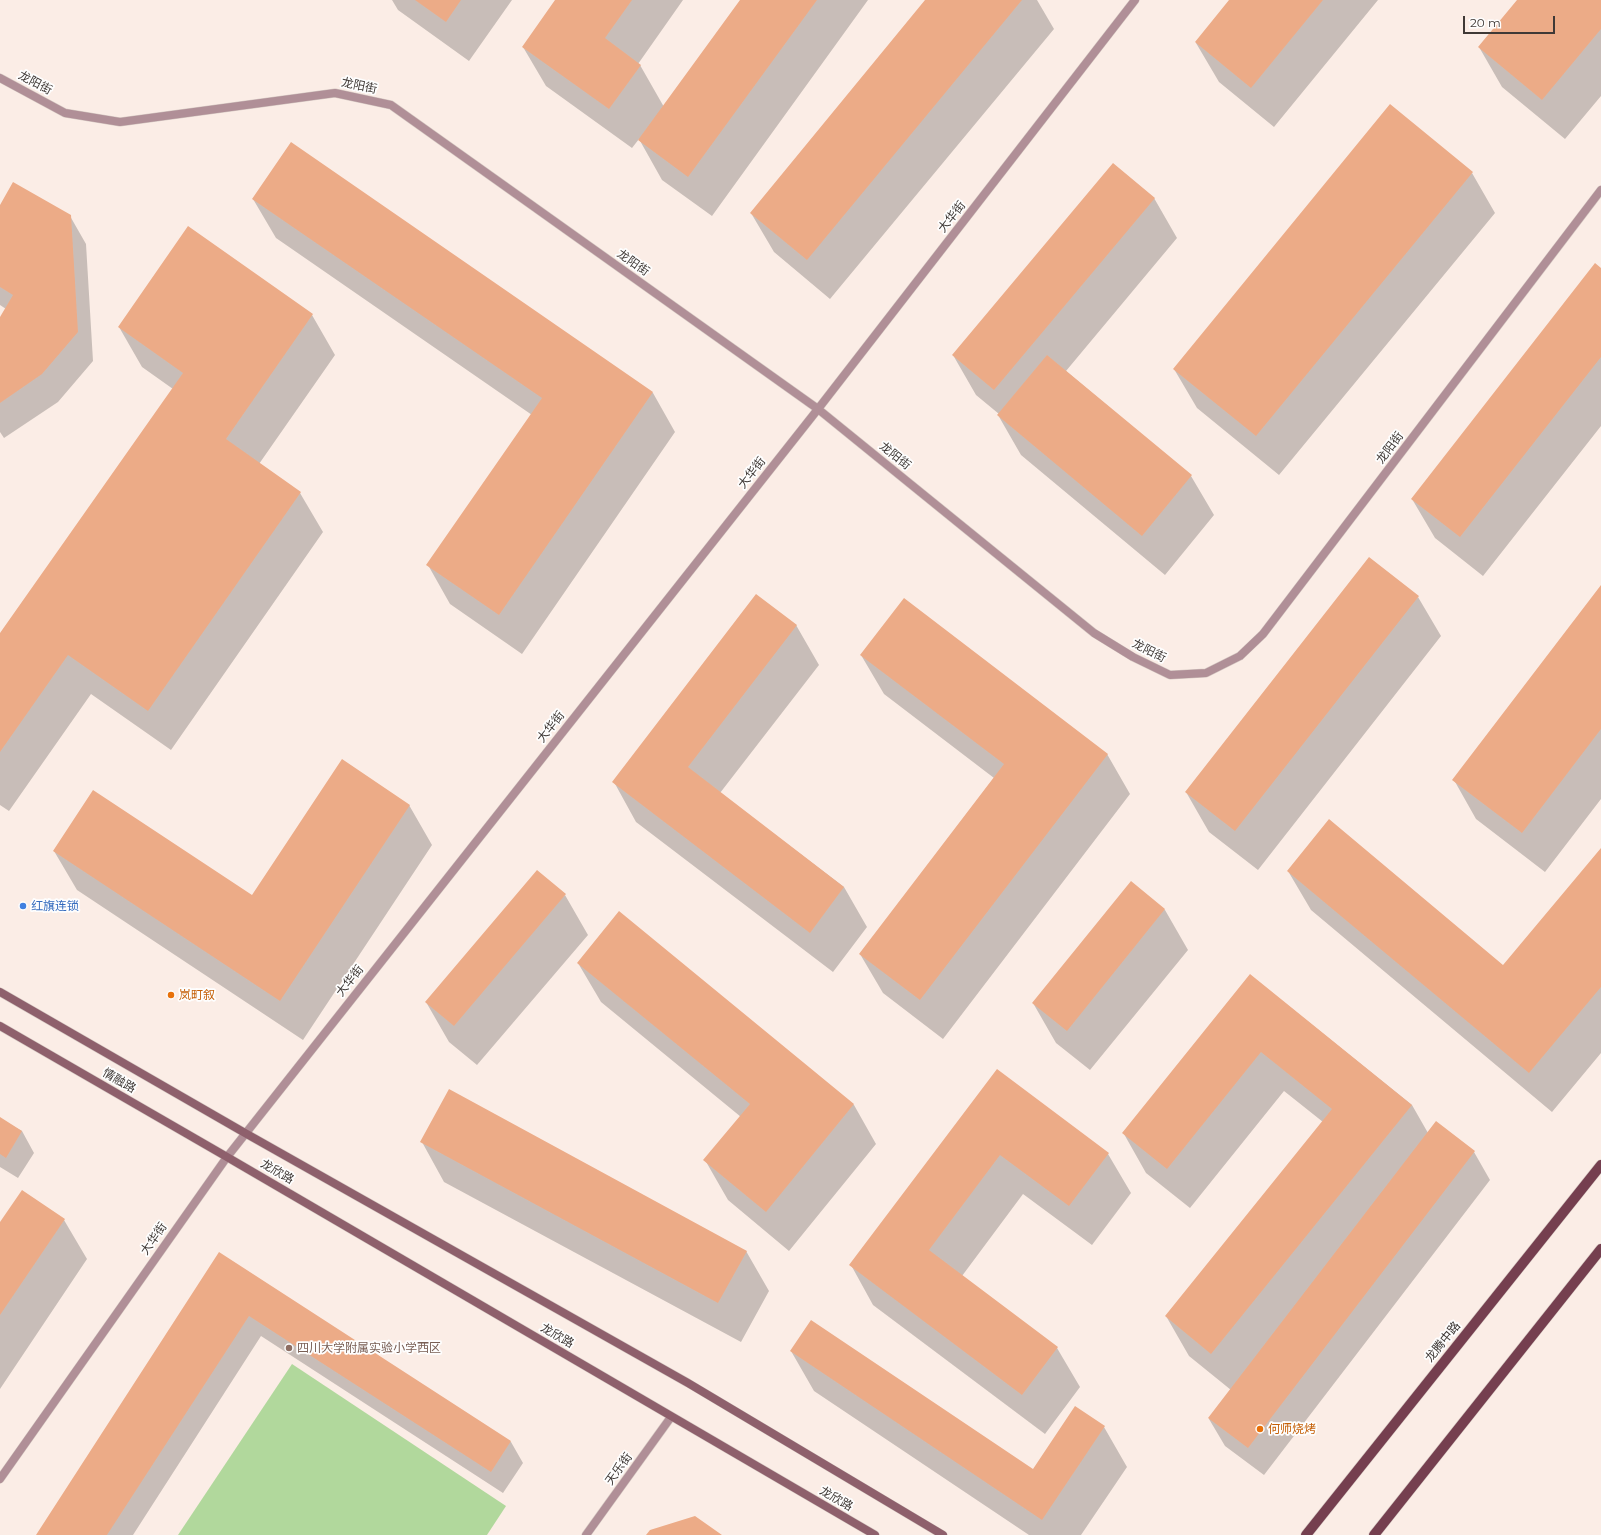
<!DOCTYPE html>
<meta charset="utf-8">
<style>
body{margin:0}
#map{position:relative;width:1601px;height:1535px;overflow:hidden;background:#fbede6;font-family:Montserrat,sans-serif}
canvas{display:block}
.scale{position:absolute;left:1463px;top:16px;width:92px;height:18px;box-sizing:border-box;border:2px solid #3f3936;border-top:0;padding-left:5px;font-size:12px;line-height:14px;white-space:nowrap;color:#3f3936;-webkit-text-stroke:3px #fefefe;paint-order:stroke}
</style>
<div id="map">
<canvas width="1601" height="1535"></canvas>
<div class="scale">20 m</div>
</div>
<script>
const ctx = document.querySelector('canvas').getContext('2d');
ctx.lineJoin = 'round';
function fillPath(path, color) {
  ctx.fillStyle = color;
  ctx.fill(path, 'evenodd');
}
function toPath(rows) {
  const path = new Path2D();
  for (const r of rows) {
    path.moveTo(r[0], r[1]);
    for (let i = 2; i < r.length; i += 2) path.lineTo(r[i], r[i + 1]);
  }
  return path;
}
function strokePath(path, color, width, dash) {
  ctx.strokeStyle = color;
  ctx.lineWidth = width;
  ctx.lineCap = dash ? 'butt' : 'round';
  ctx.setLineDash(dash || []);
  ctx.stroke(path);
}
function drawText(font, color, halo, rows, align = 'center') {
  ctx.font = font + ' Montserrat,"Noto Sans SC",sans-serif';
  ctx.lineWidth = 3.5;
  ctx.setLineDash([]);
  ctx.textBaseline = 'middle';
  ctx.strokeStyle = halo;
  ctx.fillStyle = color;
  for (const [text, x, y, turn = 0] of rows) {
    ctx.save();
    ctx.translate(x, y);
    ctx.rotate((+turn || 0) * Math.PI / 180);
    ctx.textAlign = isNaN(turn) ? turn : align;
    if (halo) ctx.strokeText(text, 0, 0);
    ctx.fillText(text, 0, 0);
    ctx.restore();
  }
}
fillPath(toPath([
 [292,1364,506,1506,487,1535,178,1535]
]), '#b1d89c');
fillPath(toPath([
 [392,0,512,0,469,61,398,10],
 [557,0,683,0,638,64,640,65,664,107,741,0,868,0,712,216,662,180,639,139,632,148,546,86,523,47],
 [927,0,1037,0,1054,29,830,299,774,252,751,213],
 [1231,0,1378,0,1274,127,1219,82,1196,43],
 [1518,0,1601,0,1601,96,1565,139,1502,87,1479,47],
 [291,143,653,393,675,432,522,654,450,604,428,565,532,415,276,238,253,199],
 [1472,173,1495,213,1279,475,1197,408,1174,369],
 [1154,198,1177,238,1066,371,1191,476,1214,515,1165,575,1021,455,998,415,999,414,976,395,953,355],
 [0,207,70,216,86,244,93,361,58,402,4,438,0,432,0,319,6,309,0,305],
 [1601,269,1601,426,1483,576,1435,538,1412,499],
 [312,315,335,355,259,464,300,493,323,532,171,750,91,694,9,811,0,805,0,634,173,389,142,367,119,327],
 [1601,587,1601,799,1545,872,1476,819,1454,780],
 [1418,597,1441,636,1258,870,1209,832,1186,792],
 [796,625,819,665,720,793,844,887,867,927,833,972,636,822,614,782],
 [861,655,1107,754,1130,794,943,1039,883,993,860,954,994,778,884,694],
 [409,805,432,845,303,1040,77,890,54,851,252,897],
 [1601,849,1601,1053,1552,1112,1311,910,1288,871,1503,966],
 [1131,883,1165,910,1188,950,1090,1070,1056,1043,1033,1003],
 [565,895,588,935,477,1065,449,1042,426,1002],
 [619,913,854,1105,876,1144,789,1251,728,1200,705,1160,741,1117,601,1002,578,963],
 [1250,975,1412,1105,1428,1133,1474,1152,1490,1180,1264,1475,1225,1446,1209,1419,1231,1390,1189,1356,1166,1316,1323,1122,1284,1091,1190,1208,1146,1173,1124,1134],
 [997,1070,1108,1154,1131,1193,1092,1245,1023,1194,962,1276,1057,1348,1080,1387,1045,1434,873,1305,851,1265],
 [0,1119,22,1131,34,1153,18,1178,0,1167],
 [422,1142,746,1251,769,1291,741,1342,444,1182],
 [64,1220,87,1259,0,1389,0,1224],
 [219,1254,511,1442,523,1463,503,1493,261,1336,133,1535,37,1535],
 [791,1351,1033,1470,1075,1408,1104,1427,1127,1467,1081,1535,1029,1535,814,1391]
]), '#0003');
fillPath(toPath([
 [415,0,461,0,446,22],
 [555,0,632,0,605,38,641,65,609,109,522,47],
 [740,0,817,0,688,177,638,140],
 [925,0,1022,0,807,260,750,213],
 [1229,0,1323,0,1251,88,1195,42],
 [1517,0,1601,0,1601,29,1542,100,1478,47],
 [1390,104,1473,172,1256,436,1173,369],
 [291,142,653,392,499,615,426,565,542,398,252,199],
 [1113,163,1155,198,994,390,952,355],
 [13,182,71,215,78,332,42,374,0,403,0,317,13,295,0,287,0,205],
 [188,226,313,314,226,439,301,492,148,711,68,655,0,752,0,633,183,373,118,327],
 [1595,263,1601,268,1601,357,1460,537,1411,499],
 [1047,355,1192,475,1142,536,997,415],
 [1369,557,1419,596,1235,831,1185,792],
 [1601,585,1601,729,1522,833,1452,780],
 [756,594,797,625,688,767,844,887,810,933,612,782],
 [904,598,1108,754,920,1000,859,954,1004,764,860,655],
 [342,759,410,805,280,1001,53,851,93,790,252,895],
 [1329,819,1503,965,1601,848,1601,987,1529,1073,1287,871],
 [537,870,566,894,454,1026,425,1002],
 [1131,881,1165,909,1067,1031,1032,1003],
 [619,911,854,1104,766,1212,703,1160,750,1104,577,963],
 [1250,974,1412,1105,1211,1354,1165,1316,1332,1109,1261,1052,1167,1169,1122,1133],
 [997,1069,1109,1153,1069,1206,1000,1155,929,1250,1058,1347,1022,1395,849,1265],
 [449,1089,747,1251,718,1303,420,1142],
 [0,1117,22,1131,6,1158,0,1154],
 [1436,1121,1475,1151,1248,1448,1208,1418],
 [22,1190,65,1219,0,1315,0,1222],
 [219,1252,511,1441,491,1472,249,1316,107,1535,36,1535],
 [811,1320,1033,1469,1075,1406,1105,1426,1042,1520,790,1351],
 [695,1516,722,1535,646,1535,650,1530]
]), '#ecab87');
const street = toPath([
 [0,78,65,113,120,122,335,93,391,105,818,409,1094,633,1133,657,1170,675,1206,673,1240,656,1263,634,1601,190],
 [0,1479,227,1157,818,409,1135,0],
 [586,1535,671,1417]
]);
const secondary = toPath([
 [0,992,245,1133,688,1383,943,1535],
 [0,1026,227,1157,875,1535]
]);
const primary = toPath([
 [1306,1535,1601,1165],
 [1374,1535,1601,1249]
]);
strokePath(street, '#d5c9c3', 9);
strokePath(secondary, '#d5c9c3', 9);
strokePath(primary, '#d5c9c3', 11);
strokePath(street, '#b08f97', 8);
strokePath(secondary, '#8e606c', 8);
strokePath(primary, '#753f4f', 10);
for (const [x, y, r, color] of [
 [23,906,4,"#3f7fe0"],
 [171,995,4,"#e8710a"],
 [289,1348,4,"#8d6e63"],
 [1260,1429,4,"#e8710a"]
]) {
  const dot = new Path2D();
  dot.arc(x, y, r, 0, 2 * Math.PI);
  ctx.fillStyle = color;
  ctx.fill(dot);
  strokePath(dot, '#fefefe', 1.5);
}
drawText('12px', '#3f3936', '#fefefe', [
 ["龙阳街",35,83,28],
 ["龙阳街",359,86,12],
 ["大华街",952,217,-52],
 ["龙阳街",633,263,35],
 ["龙阳街",1390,448,-53],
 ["龙阳街",895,456,39],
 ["大华街",752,473,-52],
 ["龙阳街",1149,651,27],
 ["大华街",551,727,-52],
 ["大华街",350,981,-52],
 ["情融路",119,1081,30],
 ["龙欣路",277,1172,30],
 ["大华街",154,1239,-55],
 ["龙欣路",557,1336,30],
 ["龙腾中路",1443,1342,-51],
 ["天乐街",619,1469,-54],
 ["龙欣路",836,1499,30]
]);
drawText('12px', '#366cbe', '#fefefe', [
 ["红旗连锁",31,906]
], 'left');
drawText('12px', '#c56008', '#fefefe', [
 ["岚町叙",179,995],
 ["何师烧烤",1268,1429]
], 'left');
drawText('12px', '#785e54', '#fefefe', [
 ["四川大学附属实验小学西区",297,1348]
], 'left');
</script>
